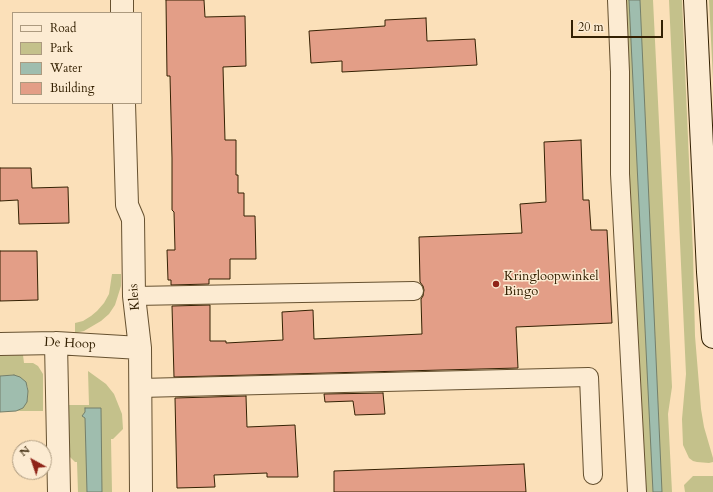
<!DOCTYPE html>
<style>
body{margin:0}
#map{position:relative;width:713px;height:492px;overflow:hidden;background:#fbe0b9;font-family:Cardo,serif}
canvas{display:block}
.legend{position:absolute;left:12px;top:12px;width:130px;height:92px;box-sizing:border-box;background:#fcebd2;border:1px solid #ac9a7f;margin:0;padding:5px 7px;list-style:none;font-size:12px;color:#342103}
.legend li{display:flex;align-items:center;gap:8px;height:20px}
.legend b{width:20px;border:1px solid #ac9a7f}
.north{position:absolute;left:12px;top:440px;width:40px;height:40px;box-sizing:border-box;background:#fcebd2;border:1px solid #ac9a7f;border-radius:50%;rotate:320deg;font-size:11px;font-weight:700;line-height:16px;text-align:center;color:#342103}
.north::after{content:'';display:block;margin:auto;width:14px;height:18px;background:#8f2418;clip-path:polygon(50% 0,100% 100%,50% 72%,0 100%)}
.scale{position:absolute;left:571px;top:20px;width:92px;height:18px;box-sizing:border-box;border:2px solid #342103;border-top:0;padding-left:5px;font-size:12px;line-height:14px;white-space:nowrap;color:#342103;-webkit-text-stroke:3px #fcebd2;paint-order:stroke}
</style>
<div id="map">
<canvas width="713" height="492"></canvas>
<ul class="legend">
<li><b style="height:5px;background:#fcebd2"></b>Road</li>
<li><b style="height:11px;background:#c4c18b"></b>Park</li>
<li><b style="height:11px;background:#9fbdae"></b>Water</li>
<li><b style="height:11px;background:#e39e87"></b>Building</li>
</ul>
<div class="north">N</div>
<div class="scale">20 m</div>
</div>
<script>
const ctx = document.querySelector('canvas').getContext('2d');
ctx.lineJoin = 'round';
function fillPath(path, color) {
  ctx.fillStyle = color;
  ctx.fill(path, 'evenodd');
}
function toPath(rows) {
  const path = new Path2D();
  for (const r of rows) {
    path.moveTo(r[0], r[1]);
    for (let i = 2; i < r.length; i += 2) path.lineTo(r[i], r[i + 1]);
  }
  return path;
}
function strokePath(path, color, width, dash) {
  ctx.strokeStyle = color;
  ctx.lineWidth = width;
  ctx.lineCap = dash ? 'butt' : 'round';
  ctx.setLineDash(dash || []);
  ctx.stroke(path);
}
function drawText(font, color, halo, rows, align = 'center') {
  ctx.font = font + ' Cardo,serif';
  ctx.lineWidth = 3;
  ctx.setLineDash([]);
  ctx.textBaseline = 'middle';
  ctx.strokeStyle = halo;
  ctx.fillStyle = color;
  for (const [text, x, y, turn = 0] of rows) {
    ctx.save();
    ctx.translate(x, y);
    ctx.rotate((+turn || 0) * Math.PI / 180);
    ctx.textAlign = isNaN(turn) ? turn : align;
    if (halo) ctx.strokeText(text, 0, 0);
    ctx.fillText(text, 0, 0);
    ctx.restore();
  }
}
fillPath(toPath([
 [625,0,653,0,672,387,668,414,672,492,643,492,626,183],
 [669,0,682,0,693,253,695,336,701,409,704,427,713,458,713,462,709,463,697,462,693,461,689,458,683,445,682,419,686,374],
 [709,0,713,0,713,80],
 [112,274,121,274,121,286,115,305,109,314,101,321,84,331,75,333,75,323,83,321,91,316,97,311,104,303,109,294],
 [23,355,24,363,33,363,38,366,43,374,43,411,16,411,23,408,28,397,28,387,14,375,0,376,0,356],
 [88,371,106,384,114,394,122,414,123,429,113,439,111,439,112,492,78,492,77,462,75,462,67,454,65,384,68,384,69,405,89,405],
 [693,476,713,476,713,492,685,492,684,485]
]), '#c4c18b');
const water = toPath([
 [629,0,640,0,662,492,653,492,629,0],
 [14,375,20,377,26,382,28,391,27,402,23,408,16,411,0,412,0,376,14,375],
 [85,408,101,408,102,492,87,492,85,418,82,416,85,412,85,408]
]);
fillPath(water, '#9fbdae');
strokePath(water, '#747f6a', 1);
const building = toPath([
 [166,0,204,0,205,17,245,16,246,66,223,67,225,140,236,140,236,175,238,175,238,193,244,193,244,216,255,216,256,259,230,259,230,279,209,279,209,284,171,285,171,280,168,280,167,250,175,250,174,212,172,210,172,158,170,76,167,76,166,0],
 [426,18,427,41,475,39,477,65,342,72,342,61,311,63,309,31,385,26,385,20,426,18],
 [581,140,583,200,589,200,591,230,607,230,612,323,516,327,518,368,174,377,172,306,210,305,210,341,226,341,226,343,283,340,282,312,313,310,314,339,422,334,421,299,423,296,424,290,423,286,420,282,419,237,522,233,520,204,546,202,544,142,581,140],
 [0,168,31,168,32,188,68,187,69,223,19,224,18,200,0,201,0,168],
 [0,251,37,251,38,300,0,301,0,251],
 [383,393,385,414,355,415,353,401,325,402,324,394,383,393],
 [246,396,247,427,295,425,298,477,267,477,267,473,214,475,215,487,177,488,175,398,246,396],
 [524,464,526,492,334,492,334,471,524,464]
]);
fillPath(building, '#e39e87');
strokePath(building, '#342103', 1);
const service = toPath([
 [617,0,620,72,620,174,637,492],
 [134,296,414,291],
 [140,388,589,377,593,475]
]);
const minor = toPath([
 [122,0,122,13],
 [124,103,127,205,133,219,134,296,140,348,141,492],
 [56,343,59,492],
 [0,344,56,343,140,348]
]);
const secondary = toPath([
 [695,0,708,272,713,337]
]);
strokePath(service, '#665130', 20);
strokePath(minor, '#665130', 24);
strokePath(secondary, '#342103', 24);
strokePath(service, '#fcebd2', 18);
strokePath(minor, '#fcebd2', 22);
strokePath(secondary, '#fcebd2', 22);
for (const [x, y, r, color] of [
 [496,284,4,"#8f2418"]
]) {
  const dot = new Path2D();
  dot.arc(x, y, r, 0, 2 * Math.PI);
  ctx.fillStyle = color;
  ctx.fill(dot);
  strokePath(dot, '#fcebd2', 1.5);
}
drawText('13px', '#342103', '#fcebd2', [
 ["Kringloopwinkel",504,277],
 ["Bingo",504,292]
], 'left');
drawText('13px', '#342103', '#fcebd2', [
 ["Kleis",135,297,-94],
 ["De Hoop",70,344,3]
]);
</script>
